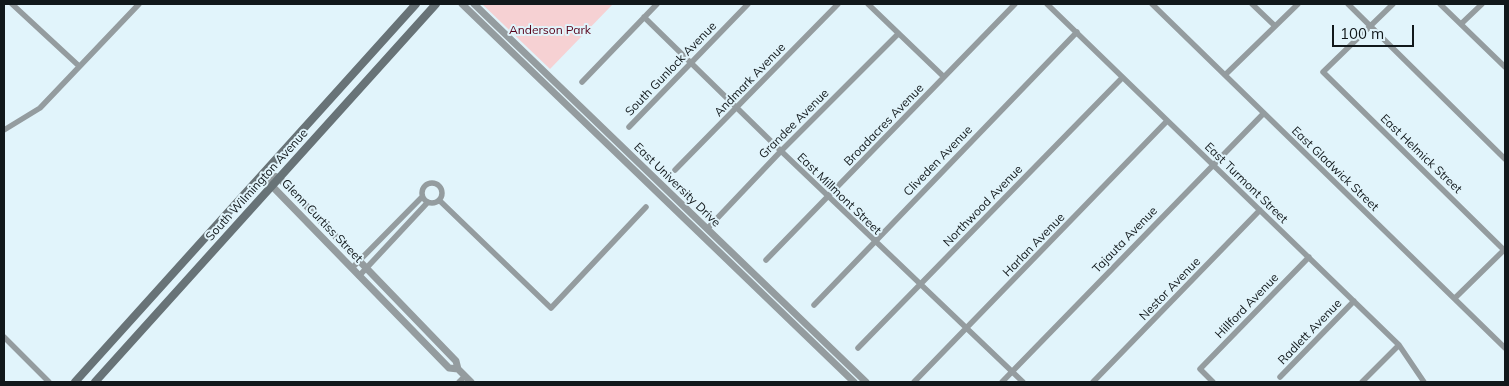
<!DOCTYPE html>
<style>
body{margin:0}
#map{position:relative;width:1509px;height:386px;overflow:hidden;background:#e1f4fb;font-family:Mulish,sans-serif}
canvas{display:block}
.frame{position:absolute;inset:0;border:5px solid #11181b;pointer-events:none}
.scale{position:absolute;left:1332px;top:25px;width:82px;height:22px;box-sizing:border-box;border:2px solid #11181b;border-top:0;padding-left:6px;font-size:15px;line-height:18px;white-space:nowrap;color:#11181b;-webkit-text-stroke:4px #e1f4fb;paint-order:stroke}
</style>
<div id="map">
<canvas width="1509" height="386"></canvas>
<div class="frame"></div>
<div class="scale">100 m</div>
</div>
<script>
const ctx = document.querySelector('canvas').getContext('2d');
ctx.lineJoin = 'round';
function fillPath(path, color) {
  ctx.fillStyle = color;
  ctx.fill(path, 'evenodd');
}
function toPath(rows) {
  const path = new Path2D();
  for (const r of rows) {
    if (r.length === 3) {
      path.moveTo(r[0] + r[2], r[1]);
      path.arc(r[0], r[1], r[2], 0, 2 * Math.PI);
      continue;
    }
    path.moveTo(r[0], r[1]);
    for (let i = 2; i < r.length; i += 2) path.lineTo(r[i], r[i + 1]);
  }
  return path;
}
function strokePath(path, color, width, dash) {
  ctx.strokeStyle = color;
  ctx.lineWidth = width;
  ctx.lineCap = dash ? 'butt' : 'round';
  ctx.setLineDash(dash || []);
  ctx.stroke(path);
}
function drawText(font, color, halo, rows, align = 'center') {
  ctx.font = font + ' Mulish,sans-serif';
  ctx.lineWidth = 4;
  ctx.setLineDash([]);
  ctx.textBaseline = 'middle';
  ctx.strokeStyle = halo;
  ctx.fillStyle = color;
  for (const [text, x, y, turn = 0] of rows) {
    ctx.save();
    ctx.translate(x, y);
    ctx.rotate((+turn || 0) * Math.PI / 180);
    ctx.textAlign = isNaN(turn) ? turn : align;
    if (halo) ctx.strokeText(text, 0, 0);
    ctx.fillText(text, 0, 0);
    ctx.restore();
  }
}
fillPath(toPath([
 [482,4,613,4,550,69]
]), '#f6d1d3');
strokePath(toPath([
 [12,4,79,66],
 [868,4,944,77],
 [1047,4,1399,345,1424,382],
 [1152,4,1505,348],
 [1252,4,1275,26],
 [1348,4,1505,159],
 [1393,4,1323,72,1505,251],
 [1440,4,1505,67],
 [644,17,781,151,1023,382],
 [1461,24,1482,4],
 [1225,75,1298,4],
 [582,82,657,4],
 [629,127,748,4],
 [4,130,40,108,139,4],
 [675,170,838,4],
 [432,193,10],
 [439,200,551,308,646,207],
 [707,229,781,151,897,35],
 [766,260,1015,4],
 [352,268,422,197],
 [359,276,428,202],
 [1455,298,1504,250],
 [814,305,1077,32],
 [4,337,49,382],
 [858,348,1122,78],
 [1280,377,1354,301],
 [459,382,465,376],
 [914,382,1167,121],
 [1002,382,1263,114],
 [1093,382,1260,210],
 [1213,382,1200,369,1309,257],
 [1362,382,1399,345]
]), '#949c9f', 5.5);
strokePath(toPath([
 [462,4,854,382],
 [474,4,866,382],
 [265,172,279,178,289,188,456,361,458,369,471,382],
 [265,172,272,186,449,368,458,369]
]), '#949c9f', 7);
strokePath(toPath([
 [75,382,416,4],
 [95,382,436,4]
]), '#687377', 8);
drawText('12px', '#580018', '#e1f4fb', [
 ["Anderson Park",550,30]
]);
drawText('12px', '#11181b', '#e1f4fb', [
 ["South Gunlock Avenue",671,69,-46],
 ["Andmark Avenue",750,80,-46],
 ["Grandee Avenue",794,124,-45],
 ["Broadacres Avenue",884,125,-46],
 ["East Helmick Street",1421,154,44],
 ["Cliveden Avenue",938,161,-46],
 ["East Gladwick Street",1335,169,44],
 ["East Turmont Street",1246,183,44],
 ["South Wilmington Avenue",257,185,-48],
 ["East University Drive",677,185,44],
 ["East Millmont Street",839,194,44],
 ["Northwood Avenue",983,206,-46],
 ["Glenn Curtiss Street",322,221,46],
 ["Tajauta Avenue",1125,240,-46],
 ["Harlan Avenue",1034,245,-46],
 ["Nestor Avenue",1170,289,-46],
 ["Hillford Avenue",1247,306,-46],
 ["Radlett Avenue",1310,332,-46]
]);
</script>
